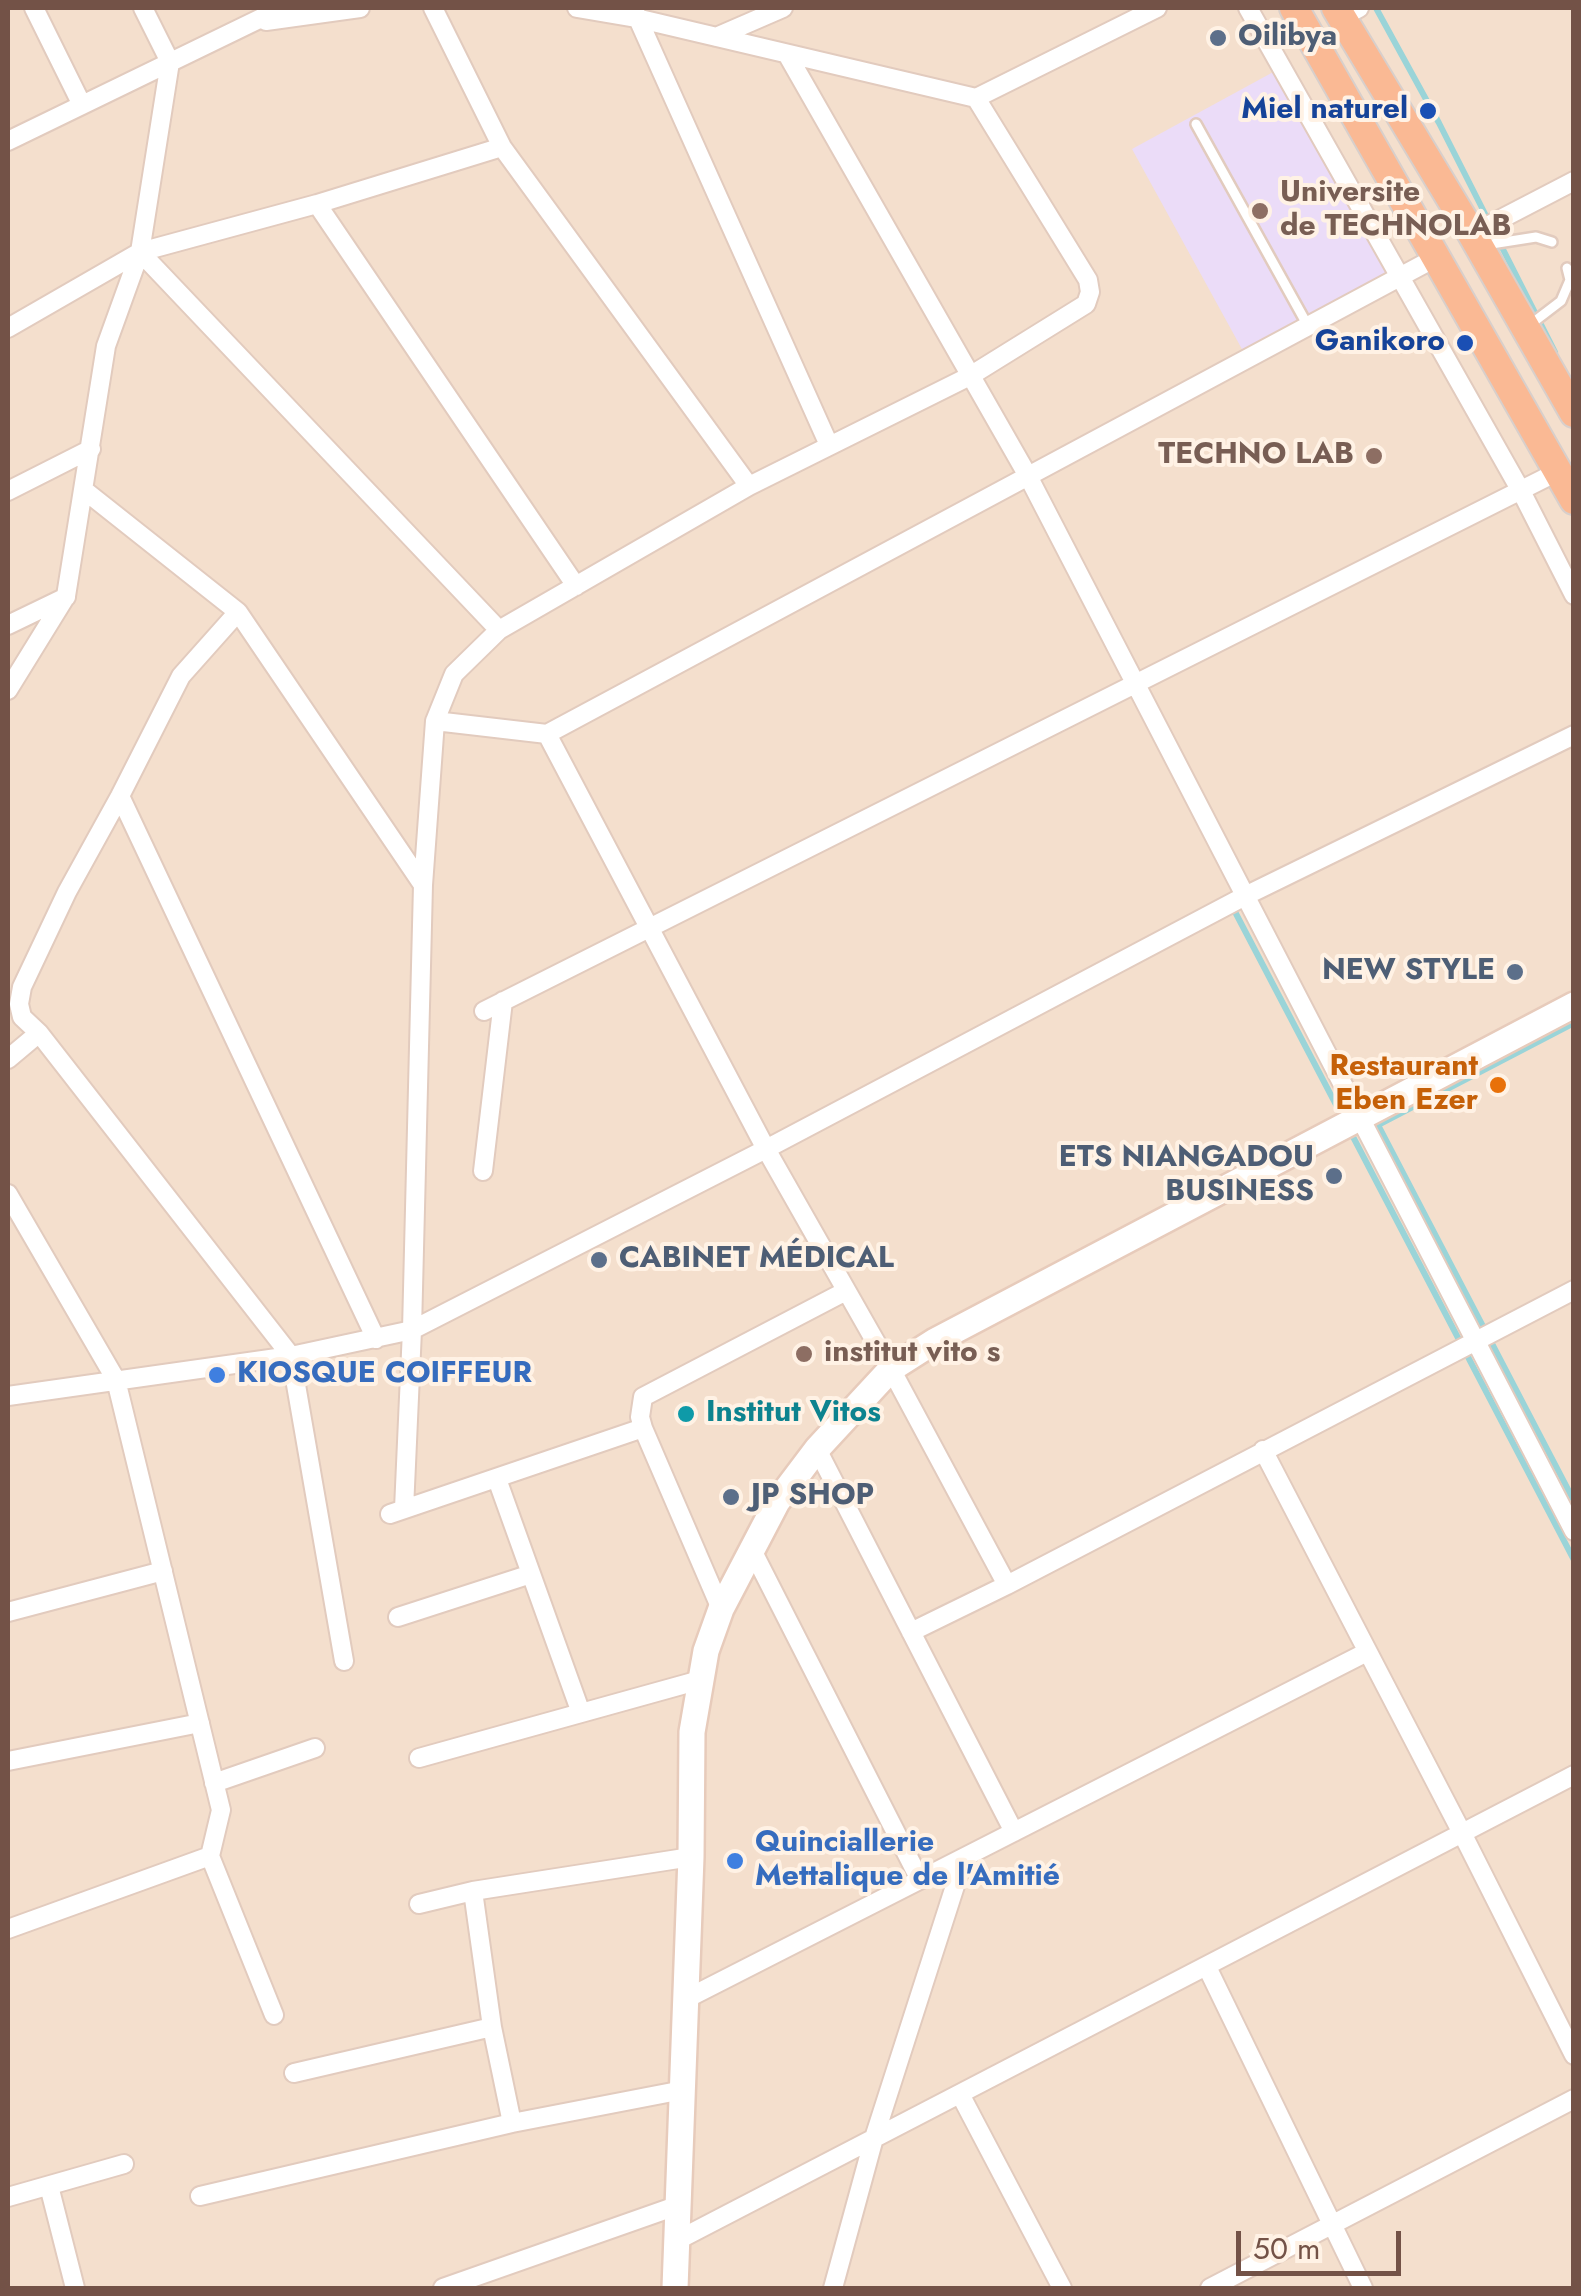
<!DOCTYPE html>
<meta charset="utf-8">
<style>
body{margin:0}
#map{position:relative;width:1581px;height:2296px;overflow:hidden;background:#fceedf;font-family:Jost,sans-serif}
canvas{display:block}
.frame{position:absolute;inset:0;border:10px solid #735247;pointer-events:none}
.scale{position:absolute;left:1236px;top:2231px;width:165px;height:45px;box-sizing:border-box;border:5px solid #735247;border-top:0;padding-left:12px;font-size:30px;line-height:35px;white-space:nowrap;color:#735247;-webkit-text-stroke:8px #fff2e5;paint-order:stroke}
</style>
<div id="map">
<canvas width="1581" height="2296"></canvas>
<div class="frame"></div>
<div class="scale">50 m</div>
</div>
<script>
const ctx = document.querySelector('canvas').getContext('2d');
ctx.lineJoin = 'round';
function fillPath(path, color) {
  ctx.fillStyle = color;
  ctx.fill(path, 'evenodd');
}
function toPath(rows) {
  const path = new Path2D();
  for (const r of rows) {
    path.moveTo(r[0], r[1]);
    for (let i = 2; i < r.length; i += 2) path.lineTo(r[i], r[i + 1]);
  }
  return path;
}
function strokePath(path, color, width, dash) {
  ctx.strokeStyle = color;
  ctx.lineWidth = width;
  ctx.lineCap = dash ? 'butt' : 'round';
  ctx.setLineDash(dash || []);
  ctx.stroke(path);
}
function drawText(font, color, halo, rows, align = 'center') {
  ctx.font = font + ' Jost,sans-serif';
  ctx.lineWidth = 8;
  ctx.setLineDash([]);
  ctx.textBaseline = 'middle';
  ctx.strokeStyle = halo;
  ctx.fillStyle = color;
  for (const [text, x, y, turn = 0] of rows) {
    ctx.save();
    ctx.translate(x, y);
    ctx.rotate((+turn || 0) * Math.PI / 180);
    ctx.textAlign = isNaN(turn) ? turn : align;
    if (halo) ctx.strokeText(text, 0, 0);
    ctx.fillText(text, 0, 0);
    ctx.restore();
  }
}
fillPath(toPath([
 [8,8,1573,8,1573,2288,8,2288]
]), '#f4dfcd');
fillPath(toPath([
 [1277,70,1389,274,1243,351,1132,149]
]), '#ebdcf8');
strokePath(toPath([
 [1376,8,1439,123,1555,352],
 [1233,908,1344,1120],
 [1574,1023,1378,1125,1574,1501],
 [1350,1131,1574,1560]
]), '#9ad4d8', 6);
const service = toPath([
 [1196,124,1308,326],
 [1485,245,1536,237,1552,242],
 [1527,327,1561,301,1570,280,1567,268]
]);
const minor = toPath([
 [34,8,82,105],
 [433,8,502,147,749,486],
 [577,8,636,18,976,98,1157,8],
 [1248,8,1521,491,1574,595],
 [635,12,829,445],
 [1342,17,1359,8],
 [266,21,360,8],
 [716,37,783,8],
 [787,54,1028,476,1574,1531],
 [8,141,282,8],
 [317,204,576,586],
 [1472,234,1574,181],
 [140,252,499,630],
 [8,328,140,252,317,204,502,147],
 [84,490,238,612,181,676,120,796,67,892,22,987,19,1004,22,1017,39,1033,291,1356,344,1661],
 [8,491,91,449],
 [238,612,423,885],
 [8,625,66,597],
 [8,690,66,596,106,346,140,252,170,62,143,8],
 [435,721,547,734,1435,258],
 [547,734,766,1149,891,1369,1007,1585],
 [120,796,376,1339],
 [484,1011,1557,472],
 [8,1059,39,1033],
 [483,1171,503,1001],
 [8,1194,116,1380,221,1810,210,1856,8,1929],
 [8,1396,291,1356,412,1330,766,1149,1245,896,1574,735],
 [817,1449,1014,1832],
 [1263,1450,1462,1833,1574,2055],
 [497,1479,581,1713],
 [404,1509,412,1330,423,885,435,721,454,674,499,630,749,486,970,376,1086,304,1090,292,1088,280,976,98],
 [390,1514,643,1428],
 [751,1548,920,1880],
 [721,1609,643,1428,640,1417,643,1397,846,1291],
 [8,1612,163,1571],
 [398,1617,531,1574],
 [911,1632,1007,1585,1574,1290],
 [419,1758,700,1680],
 [8,1761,200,1723],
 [214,1783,315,1748],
 [210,1856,274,2015],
 [473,1891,492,2027,512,2123],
 [419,1904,473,1891,691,1857],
 [1207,1967,1363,2288],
 [686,1999,1367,1652],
 [294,2073,492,2027],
 [960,2094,1062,2288],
 [49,2186,75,2288],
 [200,2196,512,2123,683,2090],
 [8,2197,124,2164],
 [678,2240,1574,1775],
 [443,2288,679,2205],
 [833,2288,874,2138,964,1858],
 [1210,2288,1574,2099]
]);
const secondary = toPath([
 [675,2288,691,1857,692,1732,706,1651,721,1609,777,1502,817,1449,891,1369,935,1341,1574,1005]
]);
const trunk = toPath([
 [1294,8,1574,500],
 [1336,8,1472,234,1574,413]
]);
strokePath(service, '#e2cbbe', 14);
strokePath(minor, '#e2cbbe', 22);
strokePath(secondary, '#e7cbbb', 30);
strokePath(trunk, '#d8cfcb', 32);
strokePath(service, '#fff', 9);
strokePath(minor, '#fff', 18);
strokePath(secondary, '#fff', 25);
strokePath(trunk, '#fab994', 28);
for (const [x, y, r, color] of [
 [1218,38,10,"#5c6f8a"],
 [1428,111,10,"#1a4fb4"],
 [1260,211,10,"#8d6e63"],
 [1465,343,10,"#1a4fb4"],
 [1374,456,10,"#8d6e63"],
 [1515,972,10,"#5c6f8a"],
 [1498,1085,10,"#e8710a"],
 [1334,1176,10,"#5c6f8a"],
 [599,1260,10,"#5c6f8a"],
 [804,1354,10,"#8d6e63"],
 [217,1375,10,"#3f7fe0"],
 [686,1414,10,"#0f9aa8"],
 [731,1497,10,"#5c6f8a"],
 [735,1861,10,"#3f7fe0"]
]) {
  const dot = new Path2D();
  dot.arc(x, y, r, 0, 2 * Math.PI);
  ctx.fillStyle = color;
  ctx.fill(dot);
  strokePath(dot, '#fff2e5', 4);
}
drawText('bold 30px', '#4e5e75', '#fff2e5', [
 ["Oilibya",1238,38],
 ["NEW STYLE",1495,972,"right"],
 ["ETS NIANGADOU",1314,1159,"right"],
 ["BUSINESS",1314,1193,"right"],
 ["CABINET MÉDICAL",619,1260],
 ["JP SHOP",751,1497]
], 'left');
drawText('bold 30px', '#164399', '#fff2e5', [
 ["Miel naturel",1408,111],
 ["Ganikoro",1445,343]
], 'right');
drawText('bold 30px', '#785e54', '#fff2e5', [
 ["Universite",1280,194],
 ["de TECHNOLAB",1280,228],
 ["TECHNO LAB",1354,456,"right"],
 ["institut vito s",824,1354]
], 'left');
drawText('bold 30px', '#c56008', '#fff2e5', [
 ["Restaurant",1478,1068],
 ["Eben Ezer",1478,1102]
], 'right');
drawText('bold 30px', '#366cbe', '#fff2e5', [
 ["KIOSQUE COIFFEUR",237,1375],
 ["Quinciallerie",755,1844],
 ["Mettalique de l'Amitié",755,1878]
], 'left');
drawText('bold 30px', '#0d838f', '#fff2e5', [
 ["Institut Vitos",706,1414]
], 'left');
</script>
